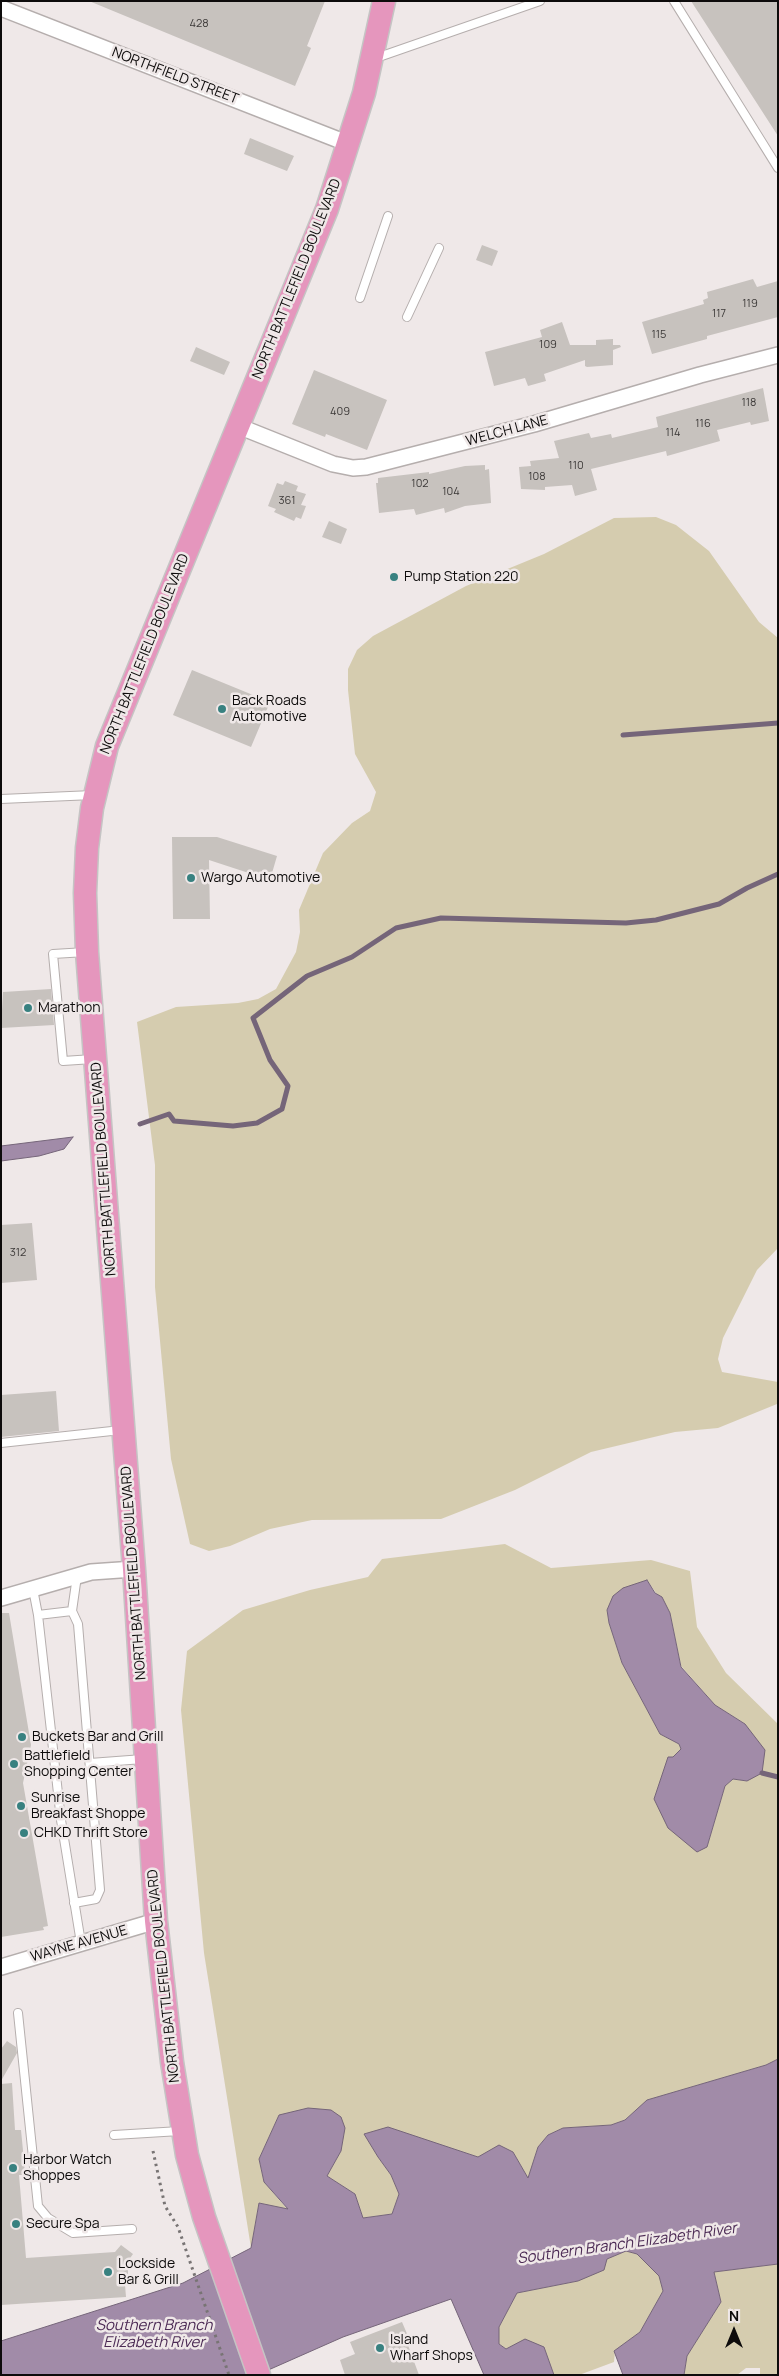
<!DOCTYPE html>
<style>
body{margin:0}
#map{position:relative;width:779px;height:2376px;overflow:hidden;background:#efe8e8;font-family:Manrope,sans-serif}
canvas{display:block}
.frame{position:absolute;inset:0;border:2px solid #0d0b0b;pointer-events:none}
.north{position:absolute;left:709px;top:2306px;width:50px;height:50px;-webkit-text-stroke:4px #efe8e8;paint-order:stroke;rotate:0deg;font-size:14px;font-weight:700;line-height:20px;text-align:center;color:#0d0b0b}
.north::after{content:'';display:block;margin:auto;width:18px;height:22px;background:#0d0b0b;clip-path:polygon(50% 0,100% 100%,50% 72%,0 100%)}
</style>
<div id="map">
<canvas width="779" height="2376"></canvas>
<div class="frame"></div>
<div class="north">N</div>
</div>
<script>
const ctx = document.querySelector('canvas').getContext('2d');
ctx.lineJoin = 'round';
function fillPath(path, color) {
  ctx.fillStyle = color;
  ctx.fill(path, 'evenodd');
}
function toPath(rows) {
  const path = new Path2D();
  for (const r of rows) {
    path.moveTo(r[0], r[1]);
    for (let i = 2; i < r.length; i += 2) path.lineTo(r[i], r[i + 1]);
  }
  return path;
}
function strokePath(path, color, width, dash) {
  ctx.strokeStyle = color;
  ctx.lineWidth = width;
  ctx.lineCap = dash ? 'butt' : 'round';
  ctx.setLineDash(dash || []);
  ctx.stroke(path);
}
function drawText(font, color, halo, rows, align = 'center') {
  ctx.font = font + ' Manrope,sans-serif';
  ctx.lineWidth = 5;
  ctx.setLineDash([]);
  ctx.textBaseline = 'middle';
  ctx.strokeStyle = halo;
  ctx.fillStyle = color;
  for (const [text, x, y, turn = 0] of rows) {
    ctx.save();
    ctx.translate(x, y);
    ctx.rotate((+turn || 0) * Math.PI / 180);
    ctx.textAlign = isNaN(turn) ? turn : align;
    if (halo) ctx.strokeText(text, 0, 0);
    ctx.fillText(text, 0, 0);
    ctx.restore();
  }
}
fillPath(toPath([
 [656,517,676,525,709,551,759,622,778,638,778,1248,757,1270,723,1338,718,1359,722,1372,778,1382,777,1404,718,1428,675,1432,591,1452,515,1490,441,1519,312,1520,270,1529,230,1546,209,1551,190,1544,171,1459,155,1287,155,1165,137,1022,176,1007,238,1003,258,999,276,989,296,952,300,932,299,910,323,853,352,823,370,811,376,792,355,754,348,690,348,669,357,650,373,636,466,586,544,554,614,518],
 [505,1544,551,1568,651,1560,690,1571,697,1627,726,1673,778,1724,778,2059,766,2065,648,2100,625,2120,611,2125,563,2128,548,2135,538,2147,528,2179,513,2152,478,2157,449,2148,365,2133,378,2157,391,2175,399,2194,392,2214,363,2218,355,2194,327,2176,341,2151,279,2115,259,2159,264,2182,288,2210,259,2203,251,2248,204,1953,181,1710,187,1651,243,1610,310,1590,368,1577,382,1559],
 [647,1580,670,1613,681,1666,715,1705,745,1724,747,1781,733,1779,725,1786,707,1847,673,1757,681,1749,679,1744,660,1734,622,1663,609,1623,607,1610],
 [626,2251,637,2254,660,2277,663,2291,640,2332,615,2351,614,2362,579,2375,554,2375,544,2347,506,2349,499,2344,499,2327,517,2293,578,2281,606,2259],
 [778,2264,778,2375,760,2375,760,2368,746,2368,737,2375,684,2375,687,2356,721,2302,714,2272]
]), '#d5ccaf');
const water = toPath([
 [73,1137,64,1149,39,1156,1,1161,1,1146,73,1137],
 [647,1580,655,1593,662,1597,670,1613,681,1667,715,1705,745,1724,765,1750,762,1773,747,1781,733,1779,725,1786,707,1847,697,1852,668,1828,654,1799,668,1757,673,1757,681,1749,679,1744,660,1734,622,1663,609,1623,607,1610,613,1596,623,1588,647,1580],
 [778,2059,778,2264,714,2272,721,2302,687,2356,684,2375,623,2375,614,2351,640,2332,663,2291,659,2276,637,2254,626,2251,607,2259,604,2270,578,2281,517,2293,499,2327,499,2344,506,2349,525,2339,544,2347,554,2375,484,2375,451,2299,343,2337,257,2375,1,2375,1,2341,183,2283,251,2248,259,2203,288,2209,264,2182,259,2159,279,2115,308,2108,331,2110,341,2117,345,2128,341,2151,327,2176,355,2194,363,2218,392,2214,399,2194,391,2175,378,2157,364,2134,388,2127,478,2157,499,2145,513,2152,528,2178,538,2147,548,2135,563,2128,611,2125,625,2120,647,2100,766,2065,778,2059]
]);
fillPath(water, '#a18ba8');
strokePath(water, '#756579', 1);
strokePath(toPath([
 [623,735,778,723],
 [140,1124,169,1114,174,1121,233,1126,257,1123,282,1109,288,1086,270,1060,253,1018,307,976,352,957,396,928,441,918,626,923,656,920,719,904,747,888,778,874],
 [762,1773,778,1777]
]), '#756579', 5);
fillPath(toPath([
 [89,1,325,1,307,46,311,48,295,86],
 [691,1,778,1,778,136],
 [250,138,294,156,287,171,244,154],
 [482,245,498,251,492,266,476,260],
 [753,279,757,287,778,281,778,317,707,336,707,339,652,354,642,322,704,304,703,300,708,298,707,292],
 [562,322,570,345,596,345,596,340,613,339,613,345,620,345,621,347,613,350,613,365,587,367,585,366,585,360,544,374,546,381,528,386,525,378,494,386,485,352,542,337,540,330],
 [196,347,230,362,224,375,190,361],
 [314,370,387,400,367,450,326,434,325,437,292,424],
 [763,388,769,421,751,425,750,422,717,430,720,441,667,456,666,451,591,469,597,490,575,496,572,485,545,487,545,490,521,489,519,467,531,466,530,461,559,458,554,441,589,433,591,438,611,434,612,438,658,427,656,417],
 [485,465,485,470,489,469,491,503,465,506,445,513,444,508,416,515,414,509,379,513,376,483,378,483,378,478,429,472,429,474,465,466],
 [285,481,298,486,296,491,306,494,301,505,306,506,301,519,296,517,294,521,274,512,276,509,268,506,277,483,283,485],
 [329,521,347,529,341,544,322,537],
 [192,670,270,702,251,747,173,715],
 [172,837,217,837,277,856,270,880,209,860,210,919,173,919],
 [51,989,54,1025,1,1028,3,992],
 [32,1223,37,1280,1,1283,1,1225],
 [56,1391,59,1431,1,1437,1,1395],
 [1,1613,9,1613,31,1745,23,1783,48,1926,43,1927,44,1930,1,1937],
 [7,2041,16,2047,17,2053,1,2081,1,2049],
 [12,2083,15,2130,21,2130,24,2161,25,2175,19,2175,26,2258,115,2252,121,2245,133,2254,128,2261,128,2285,125,2285,126,2297,1,2305,1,2084],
 [402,2322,408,2336,405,2337,419,2375,345,2375,340,2360,355,2354,350,2342]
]), '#c7c2be');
const lane = toPath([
 [674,1,778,168],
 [376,58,540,1],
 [360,298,388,216],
 [407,317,439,248],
 [1,799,93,795],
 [86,952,53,954,63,1061,93,1059],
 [1,1443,121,1430],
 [33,1589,38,1615,61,1820,81,1943],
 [72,1611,77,1576],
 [38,1615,72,1611,78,1624,100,1890,96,1899,74,1903],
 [90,1763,143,1759],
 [18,2013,38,2206,48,2218,73,2233,132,2229],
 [114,2135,180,2131]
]);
const street = toPath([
 [1,8,349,144],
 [238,426,333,464,353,468,366,467,534,424,700,375,778,355],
 [1,1598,91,1572,134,1569],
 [1,1967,156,1921]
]);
const primary = toPath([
 [259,2375,204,2217,187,2155,172,2062,156,1921,134,1569,87,952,85,893,87,848,92,808,107,746,327,209,364,93,384,1]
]);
strokePath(lane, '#b5aead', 10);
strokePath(street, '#b5aead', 18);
strokePath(primary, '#c5c4c4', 25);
strokePath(toPath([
 [153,2151,165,2206,178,2227,229,2375]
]), '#787474', 3, [2.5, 4]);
strokePath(lane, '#fff', 8);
strokePath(street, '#fff', 15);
strokePath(primary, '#e596bd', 22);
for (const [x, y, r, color] of [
 [394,577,5,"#388180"],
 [222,709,5,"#388180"],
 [191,878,5,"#388180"],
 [28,1008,5,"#388180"],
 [22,1737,5,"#388180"],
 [14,1764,5,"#388180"],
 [21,1806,5,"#388180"],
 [24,1833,5,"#388180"],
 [13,2168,5,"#388180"],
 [16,2224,5,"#388180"],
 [108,2272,5,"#388180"],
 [380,2348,5,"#388180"]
]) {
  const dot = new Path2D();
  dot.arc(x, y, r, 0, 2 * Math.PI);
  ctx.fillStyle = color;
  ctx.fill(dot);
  strokePath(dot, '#efe8e8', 2);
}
drawText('11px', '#3c3938', null, [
 ["428",199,24],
 ["119",750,304],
 ["117",719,314],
 ["115",659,335],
 ["109",548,345],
 ["118",749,403],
 ["409",340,412],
 ["116",703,424],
 ["114",673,433],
 ["110",576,466],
 ["108",537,477],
 ["102",420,484],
 ["104",451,492],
 ["361",287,501],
 ["312",18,1253]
]);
drawText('14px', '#0d0b0b', '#efe8e8', [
 ["NORTHFIELD STREET",175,76,21],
 ["NORTH BATTLEFIELD BOULEVARD",297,279,-68],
 ["WELCH LANE",507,431,-15],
 ["NORTH BATTLEFIELD BOULEVARD",145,654,-68],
 ["NORTH BATTLEFIELD BOULEVARD",104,1169,-94],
 ["NORTH BATTLEFIELD BOULEVARD",134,1573,-94],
 ["WAYNE AVENUE",79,1944,-16],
 ["NORTH BATTLEFIELD BOULEVARD",164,1976,-96]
]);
drawText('14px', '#0d0b0b', '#efe8e8', [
 ["Pump Station 220",404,577],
 ["Back Roads",232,701],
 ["Automotive",232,717],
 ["Wargo Automotive",201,878],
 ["Marathon",38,1008],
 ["Buckets Bar and Grill",32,1737],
 ["Battlefield",24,1756],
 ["Shopping Center",24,1772],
 ["Sunrise",31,1798],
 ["Breakfast Shoppe",31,1814],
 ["CHKD Thrift Store",34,1833],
 ["Harbor Watch",23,2160],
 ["Shoppes",23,2176],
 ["Secure Spa",26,2224],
 ["Lockside",118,2264],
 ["Bar & Grill",118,2280],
 ["Island",390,2340],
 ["Wharf Shops",390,2356]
], 'left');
drawText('italic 15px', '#4c2b55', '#efe8e8', [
 ["Southern Branch Elizabeth River",627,2244,-8],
 ["Southern Branch",154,2326],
 ["Elizabeth River",154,2343]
]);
</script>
